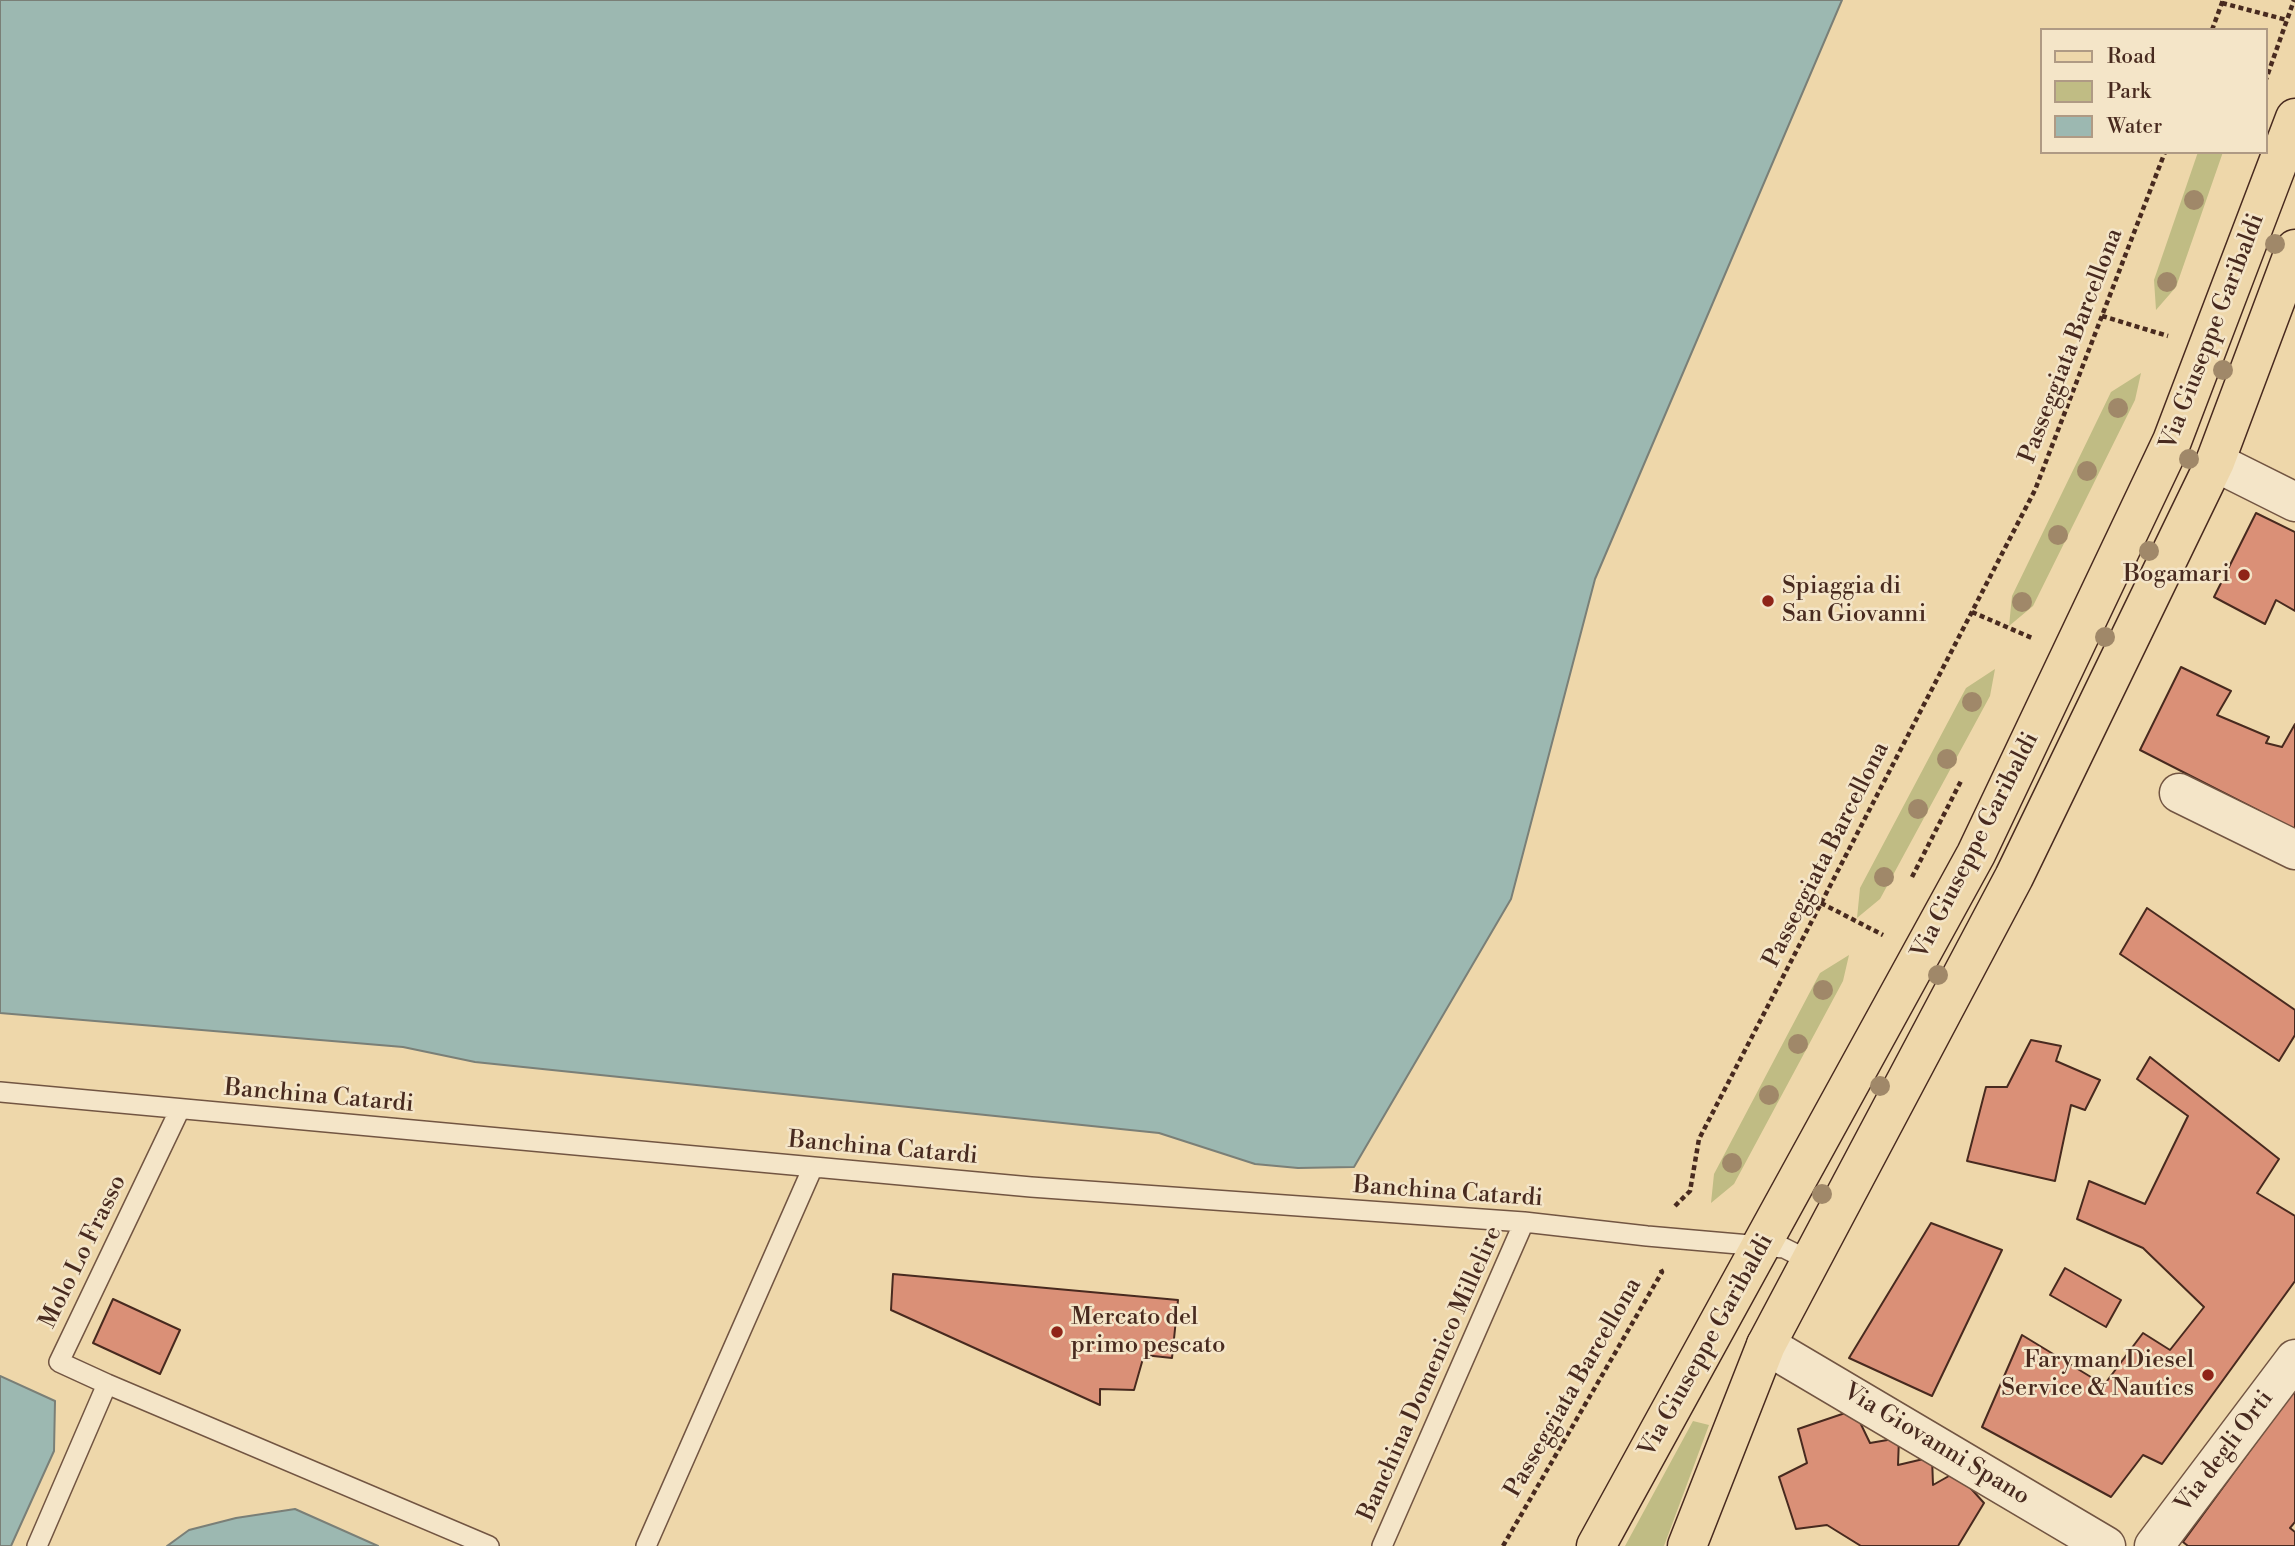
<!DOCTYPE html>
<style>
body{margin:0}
#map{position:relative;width:2295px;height:1546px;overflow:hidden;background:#eed7aa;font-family:"Libre Bodoni",serif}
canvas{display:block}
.legend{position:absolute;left:2040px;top:28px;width:228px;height:126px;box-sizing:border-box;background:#f4e5c8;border:2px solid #af9a84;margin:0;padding:9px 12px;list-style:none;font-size:21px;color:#482a1f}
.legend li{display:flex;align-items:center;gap:14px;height:35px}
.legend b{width:35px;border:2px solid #af9a84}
</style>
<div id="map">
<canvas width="2295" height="1546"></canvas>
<ul class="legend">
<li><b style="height:9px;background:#eed7aa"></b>Road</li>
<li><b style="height:19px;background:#c0bc84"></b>Park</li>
<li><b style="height:19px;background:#9cb8b1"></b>Water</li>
</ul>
</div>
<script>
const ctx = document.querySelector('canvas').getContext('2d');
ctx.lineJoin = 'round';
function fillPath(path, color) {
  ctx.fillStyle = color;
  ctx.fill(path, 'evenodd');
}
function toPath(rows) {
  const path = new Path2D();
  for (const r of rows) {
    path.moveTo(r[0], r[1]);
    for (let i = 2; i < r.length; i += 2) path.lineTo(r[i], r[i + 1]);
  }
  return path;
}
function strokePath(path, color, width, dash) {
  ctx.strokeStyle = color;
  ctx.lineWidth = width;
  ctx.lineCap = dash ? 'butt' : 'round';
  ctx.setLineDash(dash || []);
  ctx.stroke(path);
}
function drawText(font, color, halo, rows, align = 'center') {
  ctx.font = font + ' "Libre Bodoni",serif';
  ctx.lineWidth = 5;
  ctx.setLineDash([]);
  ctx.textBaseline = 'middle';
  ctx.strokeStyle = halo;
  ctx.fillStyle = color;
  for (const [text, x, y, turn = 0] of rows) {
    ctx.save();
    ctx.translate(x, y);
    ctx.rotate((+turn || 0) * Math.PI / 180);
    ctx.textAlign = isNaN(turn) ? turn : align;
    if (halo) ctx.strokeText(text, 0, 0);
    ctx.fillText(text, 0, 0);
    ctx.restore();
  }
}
fillPath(toPath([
 [2198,152,2223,152,2176,287,2156,310,2154,280],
 [2141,373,2135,400,2033,606,2009,626,2012,596,2111,392],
 [1995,669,1990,696,1880,899,1857,918,1860,888,1966,688],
 [1849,955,1843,981,1734,1184,1711,1203,1714,1174,1820,973],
 [1693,1421,1709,1425,1664,1546,1625,1546]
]), '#c0bc84');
const water = toPath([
 [0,0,1842,0,1595,579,1511,899,1354,1167,1298,1168,1255,1164,1159,1133,475,1062,403,1047,0,1013,0,0],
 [0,1376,55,1401,54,1451,11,1546,0,1546,0,1376],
 [295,1509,378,1546,167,1546,189,1530,236,1518,295,1509]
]);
fillPath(water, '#9cb8b1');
strokePath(water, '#7a7f77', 2);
const building = toPath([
 [2256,513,2295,532,2295,611,2276,600,2265,624,2214,597,2256,513],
 [2181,667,2231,691,2217,715,2269,737,2266,743,2282,747,2295,724,2295,829,2140,750,2181,667],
 [2147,908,2295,1010,2295,1035,2279,1061,2120,954,2147,908],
 [2031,1040,2061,1046,2056,1061,2100,1080,2085,1110,2071,1105,2055,1181,1967,1161,1986,1087,2007,1087,2031,1040],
 [2150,1057,2279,1159,2257,1193,2295,1216,2295,1281,2162,1464,2143,1455,2111,1497,1982,1427,2022,1335,2104,1385,2143,1333,2170,1350,2204,1307,2143,1248,2077,1219,2089,1181,2145,1204,2188,1116,2137,1079,2150,1057],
 [1931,1223,2002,1250,1932,1396,1849,1358,1931,1223],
 [2065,1268,2121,1300,2106,1327,2050,1295,2065,1268],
 [893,1274,1178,1300,1172,1358,1144,1355,1134,1390,1100,1389,1100,1405,891,1310,893,1274],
 [113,1299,180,1330,160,1374,93,1343,113,1299],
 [2295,1389,2295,1522,2290,1528,2295,1532,2295,1546,2188,1546,2183,1542,2295,1389],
 [1854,1410,1870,1443,1899,1438,1898,1465,1932,1457,1933,1485,1956,1472,1984,1503,1958,1546,1861,1546,1827,1525,1796,1529,1779,1477,1807,1463,1798,1429,1854,1410]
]);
fillPath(building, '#da9077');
strokePath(building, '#482a1f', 2);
const lane = toPath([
 [0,1092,1031,1187,1524,1222,1647,1236,1784,1248,1802,1257,1805,1271],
 [107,1384,489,1546],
 [37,1546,107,1384,59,1362,180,1109],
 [646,1546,813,1167],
 [1382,1546,1524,1222]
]);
const street = toPath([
 [2215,462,2295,502],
 [2179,793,2295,850],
 [1766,1345,2106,1546],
 [2154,1546,2295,1359]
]);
const primary = toPath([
 [1596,1546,1976,854,2172,441,2295,118],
 [1687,1546,1766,1345,2014,877,2215,462,2295,249]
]);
strokePath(lane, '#725542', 22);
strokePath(street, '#725542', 41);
strokePath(primary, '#482a1f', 41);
strokePath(toPath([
 [2222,3,2287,20],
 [2212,30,2223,0],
 [2265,82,2294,0],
 [2102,316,2168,336],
 [1972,612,2032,638],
 [1912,877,1962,779],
 [1821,903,1883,935],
 [1675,1206,1690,1191,1699,1139,2035,490,2165,152],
 [1503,1546,1662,1272,1660,1268]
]), '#482a1f', 4.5, [5, 3.5]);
strokePath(lane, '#f4e5c8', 19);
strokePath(street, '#f4e5c8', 38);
strokePath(primary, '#eed7aa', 38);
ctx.fillStyle = '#a08869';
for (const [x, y] of [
 [2194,200],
 [2275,244],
 [2167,282],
 [2223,370],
 [2118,408],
 [2189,459],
 [2087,471],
 [2058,535],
 [2149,551],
 [2022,602],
 [2105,637],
 [1972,702],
 [1947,759],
 [1918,809],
 [1884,877],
 [1938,975],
 [1823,990],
 [1798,1044],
 [1880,1086],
 [1769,1095],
 [1732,1163],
 [1822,1194]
]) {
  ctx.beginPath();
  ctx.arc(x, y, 10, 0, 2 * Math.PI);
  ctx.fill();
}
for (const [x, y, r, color] of [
 [2244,575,7,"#8f2418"],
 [1768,601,7,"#8f2418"],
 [1057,1332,7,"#8f2418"],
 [2208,1375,7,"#8f2418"]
]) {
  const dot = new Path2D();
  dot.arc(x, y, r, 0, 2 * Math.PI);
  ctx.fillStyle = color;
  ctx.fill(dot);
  strokePath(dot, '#f4e5c8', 2.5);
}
drawText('24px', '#482a1f', '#f4e5c8', [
 ["Via Giuseppe Garibaldi",2213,332,-69],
 ["Passeggiata Barcellona",2072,346,-69],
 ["Via Giuseppe Garibaldi",1976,846,-63],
 ["Passeggiata Barcellona",1827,855,-63],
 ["Banchina Catardi",319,1097,5],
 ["Banchina Catardi",883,1149,5],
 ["Banchina Catardi",1448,1193,4],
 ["Molo Lo Frasso",84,1252,-64],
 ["Via Giuseppe Garibaldi",1707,1346,-61],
 ["Banchina Domenico Millelire",1431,1374,-66],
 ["Passeggiata Barcellona",1574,1388,-60],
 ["Via Giovanni Spano",1936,1445,31],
 ["Via degli Orti",2225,1452,-53]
]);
drawText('24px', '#482a1f', '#f4e5c8', [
 ["Bogamari",2230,575],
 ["Spiaggia di",1782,587,"left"],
 ["San Giovanni",1782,615,"left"],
 ["Mercato del",1071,1318,"left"],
 ["primo pescato",1071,1346,"left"],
 ["Faryman Diesel",2194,1361],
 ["Service & Nautics",2194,1389]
], 'right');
</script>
